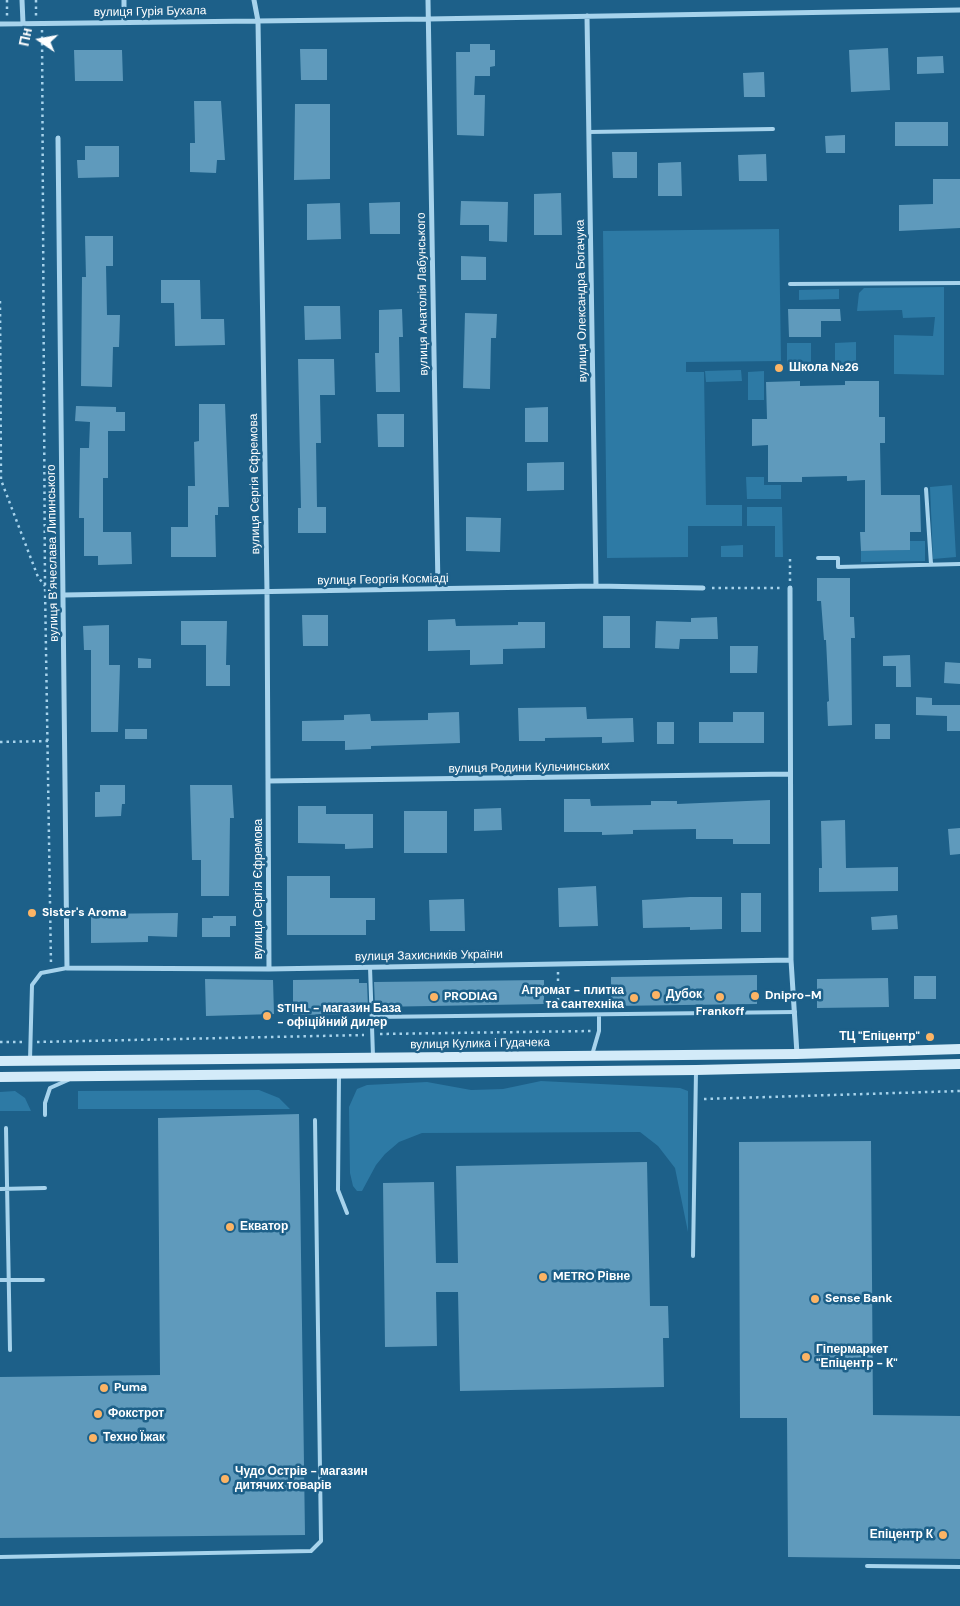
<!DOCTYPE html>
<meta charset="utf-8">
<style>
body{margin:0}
#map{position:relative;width:960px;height:1606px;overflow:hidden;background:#1d6089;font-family:"DM Sans",sans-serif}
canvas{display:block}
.north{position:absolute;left:15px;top:15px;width:50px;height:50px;-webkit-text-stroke:4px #1d6089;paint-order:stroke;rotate:282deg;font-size:14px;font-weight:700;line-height:20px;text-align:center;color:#fff}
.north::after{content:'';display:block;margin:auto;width:18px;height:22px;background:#fff;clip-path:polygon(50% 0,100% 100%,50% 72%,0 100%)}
</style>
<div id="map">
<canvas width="960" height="1606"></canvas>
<div class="north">Пн</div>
</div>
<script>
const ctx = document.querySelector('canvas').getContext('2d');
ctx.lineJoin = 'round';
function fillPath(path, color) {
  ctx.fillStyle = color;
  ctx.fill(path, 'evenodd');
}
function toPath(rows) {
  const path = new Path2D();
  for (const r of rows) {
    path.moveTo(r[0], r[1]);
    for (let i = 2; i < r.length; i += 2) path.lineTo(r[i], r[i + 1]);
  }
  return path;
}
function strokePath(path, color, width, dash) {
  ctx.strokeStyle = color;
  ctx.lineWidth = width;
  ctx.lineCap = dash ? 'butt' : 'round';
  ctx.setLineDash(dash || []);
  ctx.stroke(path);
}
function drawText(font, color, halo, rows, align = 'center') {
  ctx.font = font + ' "DM Sans",sans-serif';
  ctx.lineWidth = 5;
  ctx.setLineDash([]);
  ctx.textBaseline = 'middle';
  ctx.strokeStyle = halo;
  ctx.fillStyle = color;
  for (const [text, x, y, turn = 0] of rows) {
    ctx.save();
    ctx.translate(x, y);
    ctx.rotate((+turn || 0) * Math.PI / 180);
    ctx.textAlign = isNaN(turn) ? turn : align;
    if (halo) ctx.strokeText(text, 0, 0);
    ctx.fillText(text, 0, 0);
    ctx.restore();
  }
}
fillPath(toPath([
 [779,229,781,361,686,362,686,372,704,372,706,505,742,505,742,526,688,526,688,557,607,558,603,231],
 [944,287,944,375,894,374,894,335,933,336,935,317,903,318,902,310,857,311,859,293,864,288],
 [839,289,839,299,799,300,799,290],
 [856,342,856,363,835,364,835,343],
 [787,343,811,343,811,364,787,364],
 [741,370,742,381,706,382,705,371],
 [764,371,764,400,748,400,748,372],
 [746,477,764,477,764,485,781,485,781,499,747,499],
 [952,485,956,557,933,559,930,487],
 [747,507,782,507,783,557,775,557,775,526,747,526],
 [910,541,925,541,925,561,861,562,861,551,909,550],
 [743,545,743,557,721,557,721,546],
 [541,1081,680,1088,688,1091,688,1232,675,1168,658,1146,640,1132,422,1133,399,1142,385,1154,376,1165,362,1191,357,1191,353,1186,350,1173,349,1107,357,1089,367,1085,427,1082,471,1090,503,1089],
 [259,1090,279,1098,290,1109,78,1109,78,1091],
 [15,1091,25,1098,31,1111,0,1111,0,1092]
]), '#2d7aa5');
fillPath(toPath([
 [470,44,490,44,490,50,495,50,495,66,490,67,490,76,475,76,474,95,485,95,484,136,457,135,456,52,470,52],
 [888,48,890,90,851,92,849,50],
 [300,49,327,49,327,80,301,80],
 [74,50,122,50,123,81,75,81],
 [943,56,944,73,917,74,917,57],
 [764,72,765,97,744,97,743,73],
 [194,101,221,101,225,160,217,160,216,173,190,172,190,143,195,143],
 [295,104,330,104,330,179,294,180],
 [895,122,948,122,948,146,895,146],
 [845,135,845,153,826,153,825,136],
 [85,146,119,146,119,177,78,178,77,160,85,160],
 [612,152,637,152,637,178,613,178],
 [766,154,767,181,739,181,738,155],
 [681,162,682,196,658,196,658,163],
 [933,179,960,179,960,228,899,231,899,205,933,204],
 [561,193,562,235,534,235,534,194],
 [461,201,508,202,507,242,489,241,489,225,460,225],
 [400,202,400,234,370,234,369,203],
 [340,203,341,239,307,240,307,204],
 [85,236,113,236,113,266,106,266,107,315,120,315,119,347,113,347,112,387,81,386,82,277,86,277],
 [461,256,486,257,486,280,461,280],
 [161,280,200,280,201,319,224,319,225,345,175,346,174,303,161,303],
 [304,306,340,306,341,339,305,340],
 [402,309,403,337,399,337,400,392,376,392,375,353,379,353,379,310],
 [788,309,840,309,841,321,821,321,821,337,789,337],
 [465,313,497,314,496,338,491,338,490,389,463,388],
 [298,359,334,359,335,395,320,395,321,443,316,443,317,507,326,507,326,533,298,533,298,508,301,508],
 [800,381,800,386,845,385,845,381,879,381,879,417,885,417,885,443,880,443,881,495,920,495,921,532,910,532,910,550,861,551,860,532,865,532,865,480,847,481,847,476,802,477,802,482,768,482,768,445,752,446,752,419,767,419,766,382],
 [199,404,225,404,229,507,218,507,218,515,215,515,216,557,171,557,171,527,188,527,188,486,195,486,194,442,199,441],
 [76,406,116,407,116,412,125,412,125,431,108,431,108,478,103,478,103,532,131,532,132,564,98,565,98,556,84,556,84,518,79,518,80,448,89,448,90,422,75,421],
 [548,407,548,442,525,442,525,408],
 [377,414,404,414,404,447,378,447],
 [564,462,564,490,527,491,527,463],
 [466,517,501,518,500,552,466,551],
 [817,578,850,578,850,617,854,617,855,638,851,638,852,725,828,726,827,702,829,701,826,640,824,640,821,601,817,601],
 [302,615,328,615,328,646,303,646],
 [603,616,630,616,630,648,603,648],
 [717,617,718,639,680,639,679,649,655,648,656,621,691,622,691,618],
 [455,619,456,626,518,625,518,622,545,622,545,648,503,649,503,664,470,665,470,650,428,651,428,620],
 [181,621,227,621,226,665,230,665,230,686,206,686,206,645,181,645],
 [109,625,109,665,120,665,118,732,91,732,91,650,84,650,83,626],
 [730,646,758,646,757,673,730,673],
 [910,655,911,687,896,687,896,666,883,666,883,656],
 [138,658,151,659,151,668,138,668],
 [945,662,960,663,960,684,944,683],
 [916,697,932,698,932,705,960,705,960,731,947,731,947,716,916,715],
 [586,707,587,719,633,718,634,742,602,743,602,737,545,738,545,741,519,741,518,708],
 [459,712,460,743,371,746,371,749,345,750,345,741,302,741,302,721,344,720,344,715,370,714,371,721,428,720,428,713],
 [733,712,764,712,764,743,699,743,699,722,733,722],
 [657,722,674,722,674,744,657,744],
 [875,724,890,724,890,739,875,739],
 [125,729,147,729,147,739,125,739],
 [100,785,125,785,125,804,122,804,121,816,95,817,95,792,100,792],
 [190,785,232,785,234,818,230,818,229,896,201,896,201,860,192,860],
 [564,799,590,799,591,806,651,805,651,801,677,801,677,804,770,800,770,844,733,844,733,839,696,839,696,829,633,830,633,834,602,835,602,832,564,832],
 [298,806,326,806,326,814,373,814,373,848,345,849,345,844,298,843],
 [501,808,502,830,474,831,474,809],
 [404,811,447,811,447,853,404,853],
 [845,820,846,868,898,867,898,891,819,892,819,868,822,868,821,821],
 [960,828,960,854,950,855,948,829],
 [287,876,330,876,330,898,375,898,375,920,366,920,366,935,287,935],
 [596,886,598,926,559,927,558,888],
 [741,893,761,893,761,932,741,932],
 [690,897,722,897,722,929,690,930,690,927,643,928,642,900],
 [464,899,465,931,430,931,429,900],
 [178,913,177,937,148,936,148,942,91,943,91,914],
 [897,915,898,929,872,930,871,917],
 [213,916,236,916,236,926,230,926,230,937,202,937,202,918,213,918],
 [757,975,757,1004,611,1006,611,977],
 [914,976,936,976,936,999,914,999],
 [888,978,889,1007,817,1008,817,979],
 [205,979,273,980,274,1014,206,1016],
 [359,979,359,983,367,983,368,1007,359,1007,359,1014,293,1015,293,980],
 [544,980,544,1004,375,1007,374,982],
 [299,1114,305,1535,0,1538,0,1377,160,1375,158,1118],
 [871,1141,873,1415,960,1416,960,1559,788,1557,787,1418,740,1418,739,1142],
 [647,1162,650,1306,668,1306,669,1338,663,1338,664,1387,460,1391,458,1292,436,1292,437,1346,385,1347,383,1183,434,1182,436,1263,458,1263,456,1166]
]), '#5f9abc');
strokePath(toPath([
 [7,0,7,17],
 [36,0,36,17],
 [42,30,45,587,51,965],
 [0,301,1,480,38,577,45,586],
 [790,581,790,559],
 [712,588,781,588],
 [0,742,48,741],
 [558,972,558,1006],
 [380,1034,592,1031],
 [0,1042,24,1042],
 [37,1042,364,1035],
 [704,1099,960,1091]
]), '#a7d3ec', 2.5, [2.5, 4]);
strokePath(toPath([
 [589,132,773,129],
 [790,284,960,283],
 [926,489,931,564],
 [818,558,838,558,838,567,960,564],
 [370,967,373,1056],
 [372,1017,795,1012],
 [592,1055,599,1031,599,1015],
 [30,1060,32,985,41,973,67,968],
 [339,1075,338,1190,347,1213],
 [45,1115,45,1103,50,1088,68,1080],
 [6,1128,10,1350],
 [0,1189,45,1188],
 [693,1256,696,1071],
 [0,1280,43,1280],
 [0,1557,311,1551,321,1541,315,1120],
 [867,1566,960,1567]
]), '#a7d3ec', 4);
strokePath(toPath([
 [22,0,23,23],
 [124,0,124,22],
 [254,0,258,21,267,592,269,969],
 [428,0,438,588],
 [587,16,596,586],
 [0,24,428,19,960,10],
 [58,138,67,968,269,969,791,960],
 [790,588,791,960,797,1054],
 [64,595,596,586,703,588],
 [268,781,790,774]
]), '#a7d3ec', 5);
strokePath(toPath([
 [0,1061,797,1054,960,1049],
 [0,1077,696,1070,960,1064]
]), '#d3ebf9', 10);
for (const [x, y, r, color] of [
 [779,368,5,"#fcb465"],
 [32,913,5,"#fcb465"],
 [656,995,5,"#fcb465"],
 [755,996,5,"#fcb465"],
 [434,997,5,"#fcb465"],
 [720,997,5,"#fcb465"],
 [634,998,5,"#fcb465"],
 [267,1016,5,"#fcb465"],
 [930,1037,5,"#fcb465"],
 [230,1227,5,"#fcb465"],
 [543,1277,5,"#fcb465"],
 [815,1299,5,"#fcb465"],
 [806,1357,5,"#fcb465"],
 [104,1388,5,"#fcb465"],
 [98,1414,5,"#fcb465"],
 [93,1438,5,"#fcb465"],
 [225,1479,5,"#fcb465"],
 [943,1535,5,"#fcb465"]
]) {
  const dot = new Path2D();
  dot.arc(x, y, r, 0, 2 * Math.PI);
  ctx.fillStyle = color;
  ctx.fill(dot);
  strokePath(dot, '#1d6089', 2);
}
drawText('12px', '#fff', '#1d6089', [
 ["вулиця Гурія Бухала",150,12,-1],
 ["вулиця Анатолія Лабунського",423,294,-91],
 ["вулиця Олександра Богачука",582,301,-91],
 ["вулиця Сергія Єфремова",255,484,-91],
 ["вулиця Вʼячеслава Липинського",53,553,-91],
 ["вулиця Георгія Косміаді",383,580,-1],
 ["вулиця Родини Кульчинських",529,768,-1],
 ["вулиця Сергія Єфремова",259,889,-90],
 ["вулиця Захисників України",429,956,-1],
 ["вулиця Кулика і Гудачека",480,1044,-1]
]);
drawText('bold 12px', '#fff', '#1d6089', [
 ["Школа №26",789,368],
 ["Sister's Aroma",42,913],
 ["Агромат - плитка",624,991,"right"],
 ["та сантехніка",624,1005,"right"],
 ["Дубок",666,995],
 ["Dnipro-M",765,996],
 ["PRODIAG",444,997],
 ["STIHL - магазин База",277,1009],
 ["- офіційний дилер",277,1023],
 ["Frankoff",720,1012,"center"],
 ["ТЦ \"Епіцентр\"",920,1037,"right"],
 ["Екватор",240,1227],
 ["METRO Рівне",553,1277],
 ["Sense Bank",825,1299],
 ["Гіпермаркет",816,1350],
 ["\"Епіцентр - К\"",816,1364],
 ["Puma",114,1388],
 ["Фокстрот",108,1414],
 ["Техно Їжак",103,1438],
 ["Чудо Острів - магазин",235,1472],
 ["дитячих товарів",235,1486],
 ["Епіцентр К",933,1535,"right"]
], 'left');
</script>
